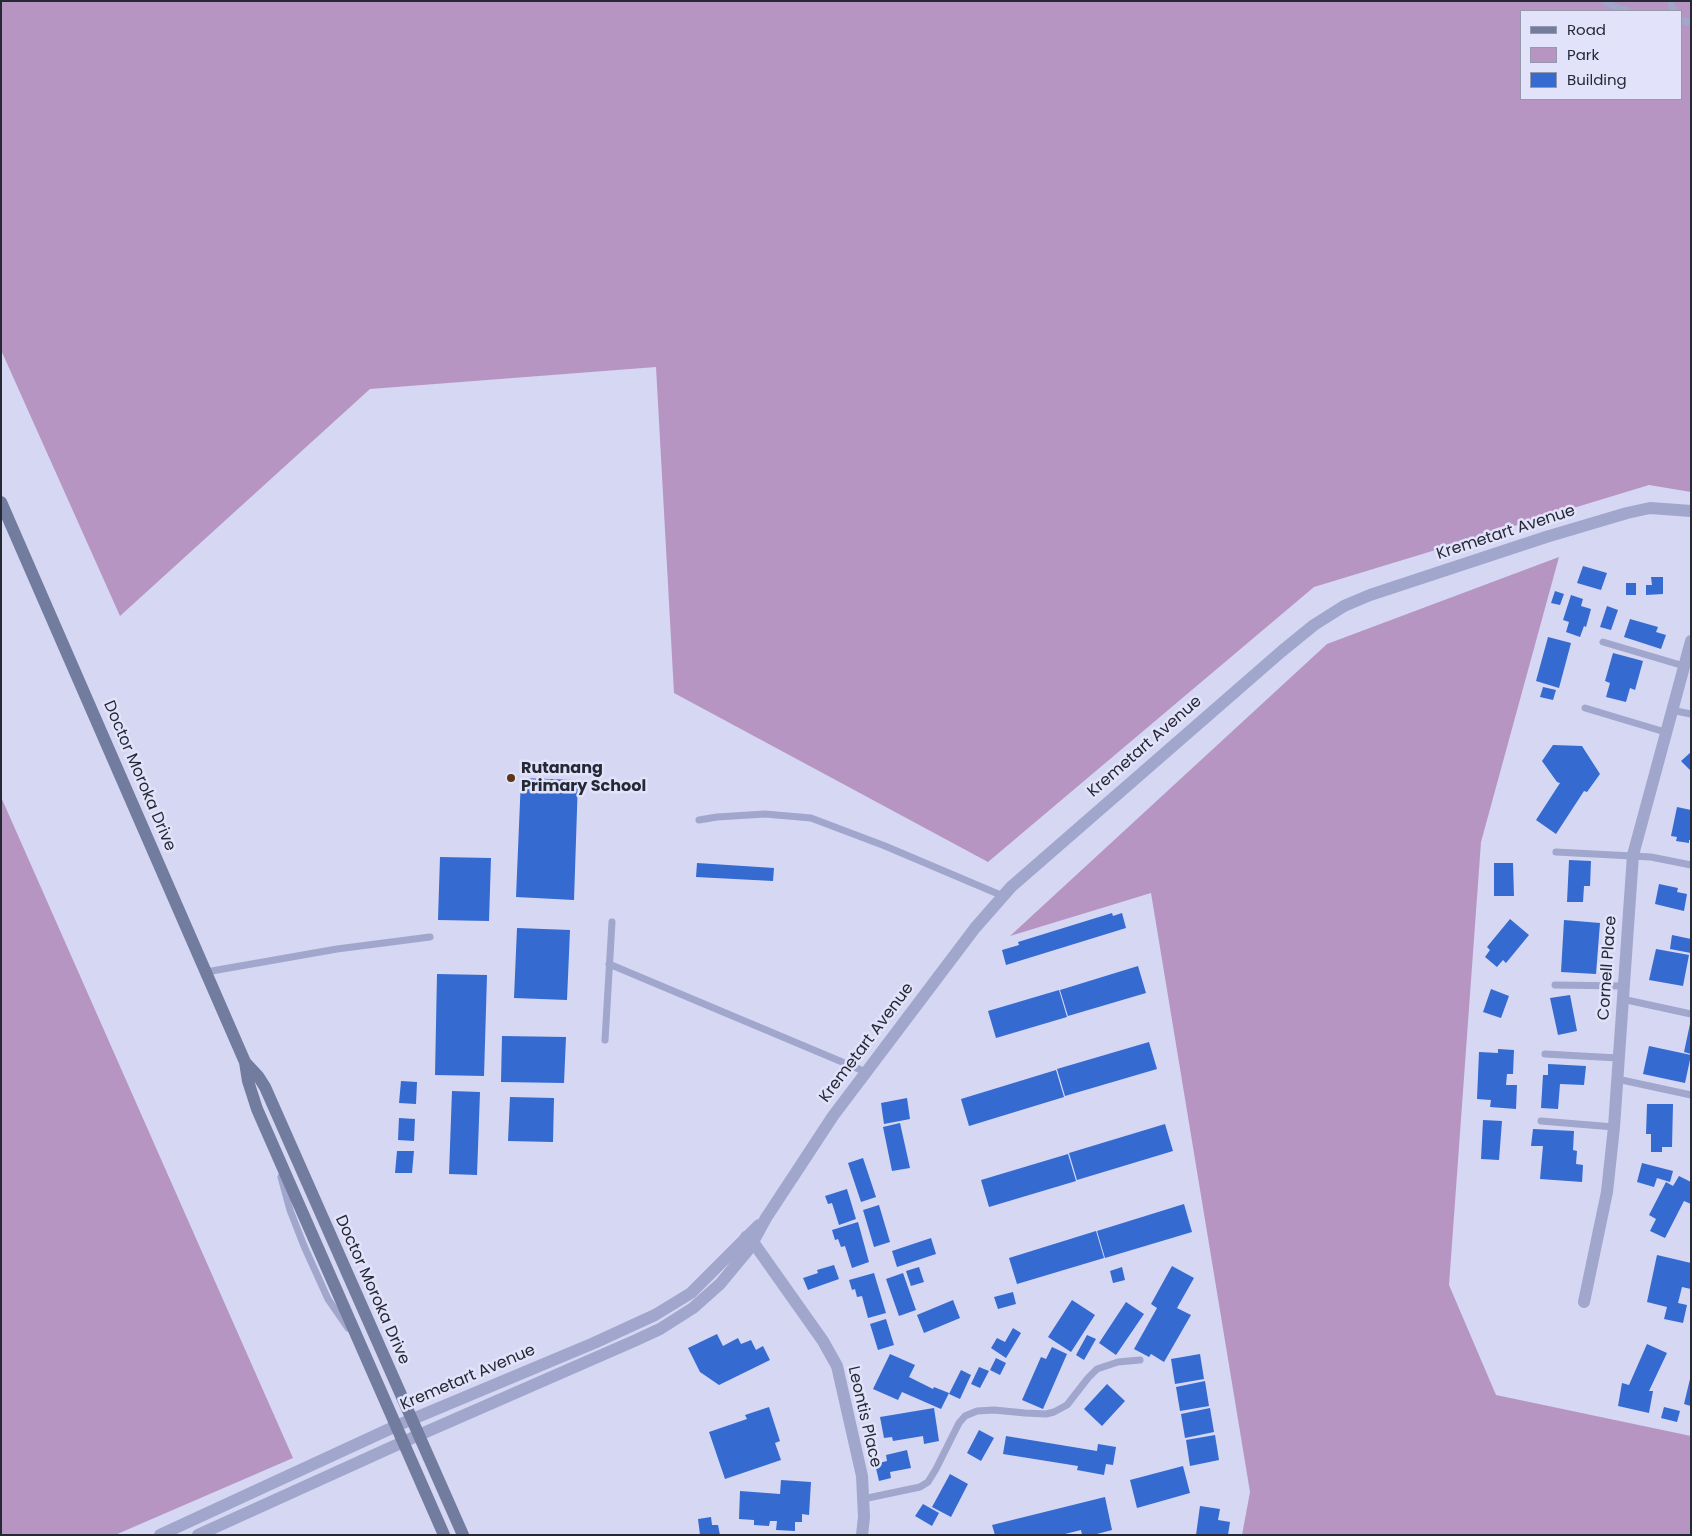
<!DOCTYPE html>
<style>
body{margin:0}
#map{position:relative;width:1692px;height:1536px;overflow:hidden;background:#d5d7f3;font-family:Poppins,sans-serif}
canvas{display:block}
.frame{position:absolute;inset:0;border:2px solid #242935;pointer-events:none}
.legend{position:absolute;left:1520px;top:10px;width:162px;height:90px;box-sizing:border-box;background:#e2e3fb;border:1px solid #9699ac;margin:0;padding:6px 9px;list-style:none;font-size:15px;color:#242935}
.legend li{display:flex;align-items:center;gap:10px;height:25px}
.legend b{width:25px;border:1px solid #9699ac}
</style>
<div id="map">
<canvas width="1692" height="1536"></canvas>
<div class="frame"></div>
<ul class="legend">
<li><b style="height:6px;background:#727c9f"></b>Road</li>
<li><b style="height:14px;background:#b795c3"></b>Park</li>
<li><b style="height:14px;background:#356ad1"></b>Building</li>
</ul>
</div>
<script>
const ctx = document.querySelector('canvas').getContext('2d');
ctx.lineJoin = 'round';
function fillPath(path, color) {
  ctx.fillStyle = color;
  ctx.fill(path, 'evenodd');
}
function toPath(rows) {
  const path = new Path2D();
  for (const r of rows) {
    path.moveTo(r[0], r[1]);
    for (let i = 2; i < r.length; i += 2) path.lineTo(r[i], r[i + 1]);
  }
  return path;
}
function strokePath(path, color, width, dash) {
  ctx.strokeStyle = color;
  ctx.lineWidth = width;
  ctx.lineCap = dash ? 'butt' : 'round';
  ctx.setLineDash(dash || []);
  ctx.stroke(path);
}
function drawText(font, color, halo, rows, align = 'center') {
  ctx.font = font + ' Poppins,sans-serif';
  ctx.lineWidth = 5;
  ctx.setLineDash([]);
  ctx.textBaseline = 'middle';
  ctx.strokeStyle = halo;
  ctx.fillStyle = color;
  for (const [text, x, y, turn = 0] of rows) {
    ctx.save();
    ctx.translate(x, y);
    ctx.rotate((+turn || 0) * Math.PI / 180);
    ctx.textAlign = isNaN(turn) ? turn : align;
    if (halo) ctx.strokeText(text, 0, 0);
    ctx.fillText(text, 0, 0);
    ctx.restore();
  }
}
fillPath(toPath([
 [1,1,1691,1,1691,492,1649,485,1314,587,988,862,674,693,656,367,370,389,120,616,1,350],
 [1521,11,1681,11,1681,99,1521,99],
 [1559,557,1481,842,1449,1285,1496,1395,1691,1436,1691,1535,1242,1535,1250,1492,1151,893,1010,936,1327,644],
 [1,797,293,1458,115,1535,1,1535]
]), '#b795c3');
fillPath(toPath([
 [1583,566,1607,573,1601,590,1577,583],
 [1651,577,1663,577,1663,594,1646,595,1646,585,1652,585],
 [1626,583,1636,583,1636,595,1626,595],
 [1555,591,1564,594,1560,605,1551,603],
 [1571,595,1583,599,1581,606,1591,609,1586,627,1584,626,1580,637,1566,632,1569,622,1563,620],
 [1607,606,1618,610,1611,630,1600,627],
 [1630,619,1658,627,1656,632,1666,635,1661,649,1624,637],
 [1548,637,1571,643,1559,688,1536,681],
 [1613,653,1643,661,1635,690,1630,688,1626,702,1606,697,1610,683,1605,681],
 [1543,687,1556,690,1553,700,1540,697],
 [1553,745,1582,746,1600,774,1587,792,1584,791,1556,834,1536,820,1560,783,1557,782,1542,761],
 [1691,752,1691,771,1681,761],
 [521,778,578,780,574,900,516,897],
 [1677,807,1691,810,1691,840,1689,840,1689,843,1676,841,1677,837,1671,836],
 [440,857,491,858,489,921,438,920],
 [1569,860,1591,861,1590,886,1584,886,1583,902,1567,902],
 [697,863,774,868,773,881,696,877],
 [1494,863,1513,863,1514,896,1494,896],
 [1659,884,1678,888,1677,892,1687,894,1684,911,1655,904],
 [1112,913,1113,916,1122,913,1126,928,1006,965,1002,950,1019,945,1018,942],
 [1510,919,1529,935,1506,963,1503,960,1497,967,1485,957,1490,950,1487,947],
 [1564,920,1600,923,1596,974,1561,972],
 [517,928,570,930,567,1000,514,998],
 [1672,935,1691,939,1691,953,1670,949],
 [1656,949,1689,955,1683,986,1649,980],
 [1138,966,1146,993,1068,1016,1060,990],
 [437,974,487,975,484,1076,435,1075],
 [1491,989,1509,996,1501,1018,1483,1012],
 [1059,990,1067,1017,996,1038,988,1011],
 [1570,995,1577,1031,1558,1035,1550,998],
 [1690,1024,1691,1024,1691,1054,1684,1052],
 [502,1036,566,1037,564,1083,501,1082],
 [1149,1042,1157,1069,1065,1096,1057,1069],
 [1649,1046,1691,1055,1685,1083,1643,1074],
 [1498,1049,1514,1050,1513,1074,1507,1074,1506,1085,1517,1085,1516,1109,1490,1107,1491,1100,1477,1099,1479,1052,1498,1053],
 [1548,1064,1586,1066,1584,1085,1560,1084,1558,1109,1541,1108,1543,1075,1548,1075],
 [1056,1070,1064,1097,969,1126,961,1099],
 [401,1081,417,1082,416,1104,399,1103],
 [452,1091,480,1092,477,1175,449,1174],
 [510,1097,554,1098,553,1142,508,1141],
 [907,1098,910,1119,884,1124,881,1103],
 [1647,1104,1673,1104,1672,1147,1662,1147,1662,1152,1651,1152,1651,1134,1646,1134],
 [399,1118,415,1119,414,1141,398,1140],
 [1483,1120,1502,1121,1499,1160,1481,1159],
 [900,1123,910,1168,892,1171,883,1127],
 [1165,1124,1173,1151,1077,1180,1069,1153],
 [1533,1129,1574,1131,1573,1150,1577,1151,1576,1164,1583,1165,1582,1182,1540,1179,1543,1146,1531,1146],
 [397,1151,414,1151,412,1173,395,1173],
 [1068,1154,1076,1181,989,1207,981,1180],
 [863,1158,876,1197,861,1202,848,1163],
 [1642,1163,1673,1171,1670,1182,1657,1178,1654,1187,1637,1182],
 [1679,1176,1691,1182,1691,1204,1684,1201,1665,1238,1650,1231,1656,1219,1649,1215,1666,1182,1673,1186],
 [847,1189,856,1219,839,1225,832,1203,828,1204,825,1196],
 [1184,1204,1192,1232,1105,1258,1097,1231],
 [879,1205,890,1242,874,1247,863,1210],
 [858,1222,869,1262,852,1268,845,1246,841,1247,838,1239,835,1240,832,1230],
 [1096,1231,1104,1258,1017,1284,1009,1258],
 [931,1238,936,1254,897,1267,892,1251],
 [1657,1255,1691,1263,1691,1289,1682,1287,1678,1303,1687,1305,1683,1323,1664,1319,1667,1307,1647,1302],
 [834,1265,839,1279,808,1290,803,1278,818,1273,817,1270],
 [1172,1266,1194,1278,1177,1308,1191,1315,1164,1362,1151,1354,1149,1357,1134,1349,1157,1308,1151,1304],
 [919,1267,924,1282,911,1286,906,1271],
 [1122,1267,1125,1280,1113,1283,1110,1271],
 [874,1273,886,1313,868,1318,862,1296,857,1297,855,1289,852,1290,849,1280],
 [903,1273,916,1310,899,1316,886,1279],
 [1013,1292,1016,1304,998,1309,994,1297],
 [953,1300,960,1318,924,1333,917,1315],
 [1072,1300,1095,1315,1071,1352,1048,1337],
 [1126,1302,1144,1314,1116,1355,1099,1343],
 [886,1319,894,1345,878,1350,870,1324],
 [1013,1328,1021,1333,1006,1358,991,1348,997,1338,1005,1342],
 [717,1334,723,1346,738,1338,741,1344,751,1340,756,1350,763,1346,770,1360,719,1385,700,1372,688,1348],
 [1087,1335,1096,1339,1084,1360,1076,1355],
 [1647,1344,1667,1353,1649,1391,1653,1391,1649,1413,1618,1406,1622,1383,1629,1385],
 [1052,1347,1067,1354,1043,1409,1022,1400,1041,1357,1046,1359],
 [890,1354,915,1365,909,1377,933,1389,934,1387,949,1393,941,1409,902,1392,898,1400,873,1389],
 [1200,1354,1204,1379,1175,1384,1171,1359],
 [996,1358,1006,1363,1000,1375,990,1370],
 [979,1367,989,1371,980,1388,971,1384],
 [961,1370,971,1375,960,1399,949,1394],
 [1690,1379,1691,1379,1691,1406,1684,1404],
 [1205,1381,1209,1406,1180,1411,1176,1387],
 [1107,1384,1125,1401,1102,1426,1084,1409],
 [769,1407,780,1441,775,1443,781,1460,725,1479,709,1432,747,1419,745,1415],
 [1664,1407,1680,1411,1677,1422,1661,1418],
 [934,1408,939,1441,924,1444,923,1436,893,1441,892,1437,884,1438,880,1417],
 [1210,1408,1214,1432,1185,1438,1181,1414],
 [979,1430,994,1438,981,1461,967,1453],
 [1215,1435,1219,1460,1190,1466,1186,1440],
 [1006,1436,1097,1451,1098,1444,1116,1447,1113,1465,1106,1464,1104,1475,1077,1470,1078,1466,1003,1454],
 [907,1450,911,1468,890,1472,891,1478,879,1481,875,1464,887,1461,886,1455],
 [1183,1466,1190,1493,1137,1508,1130,1480],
 [950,1474,968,1484,951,1517,932,1507],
 [781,1480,811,1482,809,1515,802,1514,802,1522,795,1522,795,1531,776,1530,777,1521,770,1521,769,1526,754,1525,754,1520,739,1519,740,1491,780,1494],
 [1105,1497,1112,1530,1093,1535,1082,1535,1081,1530,1061,1535,995,1535,992,1525],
 [923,1504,939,1513,932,1526,915,1516],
 [1200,1506,1220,1509,1218,1520,1230,1522,1228,1535,1196,1535],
 [711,1517,712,1525,718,1525,720,1535,700,1535,698,1519]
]), '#356ad1');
strokePath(toPath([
 [1605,1,1615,7,1628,11],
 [1670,1,1674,11],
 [1681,21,1691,22],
 [1603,642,1684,666],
 [1585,708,1665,732],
 [1671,710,1691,714],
 [699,820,717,817,765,814,811,818,885,846,1003,896],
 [1556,852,1651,857,1691,865],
 [609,964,866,1072],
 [206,972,337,949,430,937],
 [1555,985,1623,986],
 [1622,999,1691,1014],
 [605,1040,612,922],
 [1545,1054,1618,1058],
 [1617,1079,1691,1095],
 [1541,1121,1614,1127],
 [281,1177,290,1210,304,1246,328,1299,348,1328],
 [863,1499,920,1487,928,1482,936,1469,959,1423,965,1416,977,1411,994,1410,1025,1413,1046,1414,1054,1412,1067,1405,1088,1378,1097,1369,1118,1362,1140,1360]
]), '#a1a6cc', 7);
strokePath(toPath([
 [746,1237,753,1242,823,1341,837,1366,862,1476,864,1517,862,1535],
 [1584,1302,1607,1192,1614,1127,1633,855,1691,641]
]), '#a1a6cc', 12);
strokePath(toPath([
 [160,1535,396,1426,594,1343,655,1315,691,1293,759,1225],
 [198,1535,403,1442,634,1341,660,1329,693,1308,720,1284,749,1249,766,1218,833,1116,975,928,1011,887,1282,651,1314,625,1344,606,1370,595,1546,537,1627,513,1650,508,1691,511]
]), '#a1a6cc', 12);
strokePath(toPath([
 [1,502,245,1062,248,1081,257,1109,444,1535],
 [245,1062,258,1076,265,1087,463,1535]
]), '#727c9f', 12);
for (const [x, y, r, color] of [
 [511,778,5,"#5a3717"]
]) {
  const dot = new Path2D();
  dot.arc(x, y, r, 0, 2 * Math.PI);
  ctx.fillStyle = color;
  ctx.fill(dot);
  strokePath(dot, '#e2e3fb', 2);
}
drawText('16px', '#242935', '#e2e3fb', [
 ["Kremetart Avenue",1506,533,-18],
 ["Kremetart Avenue",1145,747,-41],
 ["Doctor Moroka Drive",139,776,67],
 ["Cornell Place",1608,968,-86],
 ["Kremetart Avenue",867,1043,-53],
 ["Doctor Moroka Drive",372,1290,66],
 ["Kremetart Avenue",468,1378,-23],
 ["Leontis Place",864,1417,77]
]);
drawText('bold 16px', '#242935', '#e2e3fb', [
 ["Rutanang",521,769],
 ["Primary School",521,787]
], 'left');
</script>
